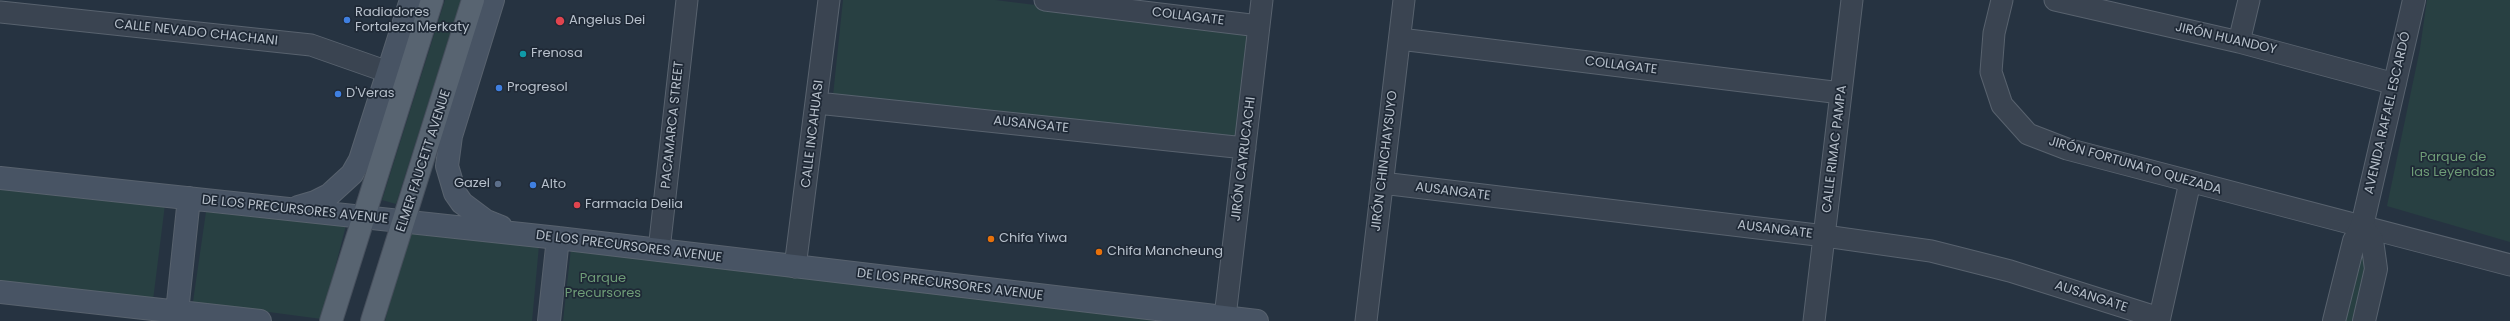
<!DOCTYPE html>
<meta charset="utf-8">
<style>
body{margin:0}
canvas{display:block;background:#263341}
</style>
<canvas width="2510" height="321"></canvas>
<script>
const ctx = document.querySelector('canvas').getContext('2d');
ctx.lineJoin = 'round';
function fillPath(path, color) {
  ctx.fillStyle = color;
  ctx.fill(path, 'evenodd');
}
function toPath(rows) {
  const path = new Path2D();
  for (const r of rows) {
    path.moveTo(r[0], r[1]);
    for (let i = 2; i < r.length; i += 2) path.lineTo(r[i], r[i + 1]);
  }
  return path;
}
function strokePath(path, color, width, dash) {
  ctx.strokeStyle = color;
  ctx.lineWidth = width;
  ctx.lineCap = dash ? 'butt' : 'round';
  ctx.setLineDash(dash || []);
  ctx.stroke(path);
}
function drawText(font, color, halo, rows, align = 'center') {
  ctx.font = font + ' Poppins,sans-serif';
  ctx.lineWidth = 3.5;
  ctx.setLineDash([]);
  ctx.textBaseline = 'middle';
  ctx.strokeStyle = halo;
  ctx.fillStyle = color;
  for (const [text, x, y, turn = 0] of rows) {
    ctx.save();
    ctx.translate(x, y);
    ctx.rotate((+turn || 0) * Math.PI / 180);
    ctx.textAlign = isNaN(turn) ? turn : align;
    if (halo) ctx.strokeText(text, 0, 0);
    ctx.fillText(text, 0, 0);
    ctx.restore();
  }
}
fillPath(toPath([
 [445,0,461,0,396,204,382,200],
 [843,0,995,0,1250,32,1235,140,833,96],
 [2427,0,2510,0,2510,242,2387,206,2420,49],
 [0,187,165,204,153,300,0,282],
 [206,212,346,225,322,319,193,302],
 [409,232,539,245,532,321,385,321],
 [2369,246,2369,262,2356,321,2342,321,2355,264],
 [571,249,1205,321,563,321]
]), '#284042');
const minor = toPath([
 [1045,0,1259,26],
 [2002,0,1994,33,1991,72,2002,105,2028,134,2067,149,2510,265],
 [2055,0,2239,42,2395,84],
 [0,12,311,45,388,72],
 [1400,39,1841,93],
 [2239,42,2249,0],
 [817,103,1245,148],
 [1382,183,1825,236,1931,251,2010,271,2159,318],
 [659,250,687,0],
 [795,267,829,0],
 [1225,317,1262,0],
 [1366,321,1404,0],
 [1814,321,1852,0],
 [2159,321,2190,182]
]);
const tertiary = toPath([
 [2362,226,2372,240,2376,269,2364,321],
 [2334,321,2354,241,2362,226,2414,0]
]);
const secondary = toPath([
 [493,0,451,136,447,166,455,193,462,203,486,221,501,227],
 [0,178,558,238,1257,321],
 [298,207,315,202,329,195,352,174,360,160,411,0],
 [0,292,260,321],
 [177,312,189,198],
 [549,321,558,238]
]);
const primary = toPath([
 [331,321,432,0],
 [372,321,473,0]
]);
strokePath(minor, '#58626e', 23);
strokePath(tertiary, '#58626e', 24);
strokePath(secondary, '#58626e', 24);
strokePath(primary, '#47505d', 24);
strokePath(minor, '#3a4451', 21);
strokePath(tertiary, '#3a4451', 22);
strokePath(secondary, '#485464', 22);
strokePath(primary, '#586471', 22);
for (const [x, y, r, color] of [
 [347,20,4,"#3f7fe0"],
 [560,21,5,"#e0444e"],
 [523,54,4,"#0f9aa8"],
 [499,88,4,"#3f7fe0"],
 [338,94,4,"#3f7fe0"],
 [498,184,4,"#5c6f8a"],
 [533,185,4,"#3f7fe0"],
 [577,205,4,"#e0444e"],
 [991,239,4,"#e8710a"],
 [1099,252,4,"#e8710a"]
]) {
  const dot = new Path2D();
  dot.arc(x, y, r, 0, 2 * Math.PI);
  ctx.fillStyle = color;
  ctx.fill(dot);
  strokePath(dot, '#1f2936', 1.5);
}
drawText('13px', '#b7c0cb', '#1f2936', [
 ["Radiadores",355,13],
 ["Fortaleza Merkaty",355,28],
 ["Angelus Dei",569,21],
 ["Frenosa",531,54],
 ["Progresol",507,88],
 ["D'Veras",346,94],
 ["Gazel",490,184,"right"],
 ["Alto",541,185],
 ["Farmacia Delia",585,205],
 ["Chifa Yiwa",999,239],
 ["Chifa Mancheung",1107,252]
], 'left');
drawText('13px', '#b7c0cb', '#1f2936', [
 ["COLLAGATE",1188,17,7],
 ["CALLE NEVADO CHACHANI",196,33,6],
 ["JIRÓN HUANDOY",2226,39,13],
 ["COLLAGATE",1621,66,7],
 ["AVENIDA RAFAEL ESCARDÓ",2388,113,-77],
 ["PACAMARCA STREET",673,125,-84],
 ["AUSANGATE",1031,125,6],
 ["CALLE INCAHUASI",813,134,-83],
 ["CALLE RIMAC PAMPA",1835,149,-83],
 ["JIRÓN CAYRUCACHI",1244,159,-83],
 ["ELMER FAUCETT AVENUE",424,161,-72],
 ["JIRÓN CHINCHAYSUYO",1385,161,-83],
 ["JIRÓN FORTUNATO QUEZADA",2135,166,16],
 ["AUSANGATE",1453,192,7],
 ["DE LOS PRECURSORES AVENUE",295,210,6],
 ["AUSANGATE",1775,230,7],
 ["DE LOS PRECURSORES AVENUE",629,247,7],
 ["DE LOS PRECURSORES AVENUE",950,285,7],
 ["AUSANGATE",2091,297,18]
]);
drawText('13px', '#6e9c77', '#1f2936', [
 ["Parque de",2453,158],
 ["las Leyendas",2453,173],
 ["Parque",603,279],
 ["Precursores",603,294]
]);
</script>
